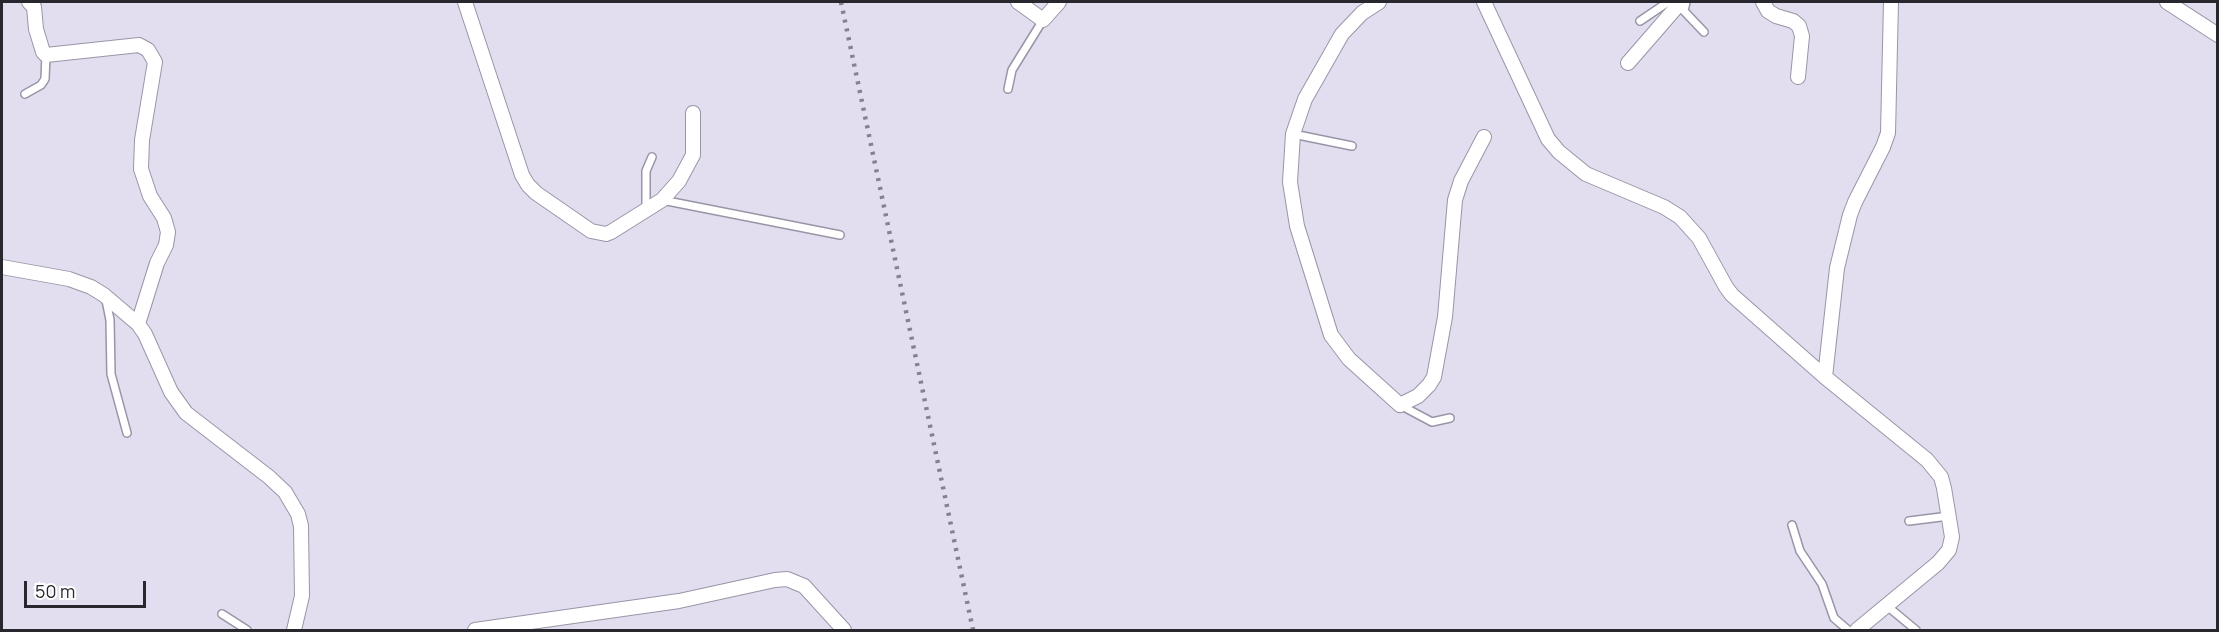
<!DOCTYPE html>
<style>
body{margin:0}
#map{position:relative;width:2219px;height:632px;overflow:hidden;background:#e2ddef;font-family:Manrope,sans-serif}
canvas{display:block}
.frame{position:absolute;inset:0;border:3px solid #29272e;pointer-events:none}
.scale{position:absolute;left:24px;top:581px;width:122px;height:27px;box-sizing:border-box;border:3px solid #29272e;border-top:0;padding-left:8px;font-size:18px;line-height:21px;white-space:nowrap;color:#29272e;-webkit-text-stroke:4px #fff;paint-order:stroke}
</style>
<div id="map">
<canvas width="2219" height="632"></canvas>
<div class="frame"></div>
<div class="scale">50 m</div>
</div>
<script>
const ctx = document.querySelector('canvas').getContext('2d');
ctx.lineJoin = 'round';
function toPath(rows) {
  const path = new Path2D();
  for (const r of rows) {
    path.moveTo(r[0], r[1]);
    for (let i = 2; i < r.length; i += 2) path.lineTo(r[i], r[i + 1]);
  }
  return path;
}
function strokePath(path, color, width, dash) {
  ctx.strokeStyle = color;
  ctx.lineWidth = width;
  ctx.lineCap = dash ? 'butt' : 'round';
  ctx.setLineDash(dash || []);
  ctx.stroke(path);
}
const lane = toPath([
 [1686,2,1684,11,1704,32],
 [1640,21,1668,2],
 [1008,89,1012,70,1043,20],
 [25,94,41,85,45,79,46,55],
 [1293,134,1352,146],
 [662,200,840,235],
 [646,209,646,171,652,157],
 [106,300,110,320,111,374,127,433],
 [1400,405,1432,422,1450,418],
 [1909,521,1949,516],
 [1792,525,1800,551,1822,584,1834,618,1848,630],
 [1887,606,1916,630],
 [222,614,247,630]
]);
const street = toPath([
 [29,2,34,7,36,29,43,52,46,55,139,45,148,50,155,62,142,140,141,169,150,196,164,218,168,232,166,245,157,263,138,324],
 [465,2,522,175,528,185,536,193,591,231,606,234,611,232,662,200,679,181,693,155,693,113],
 [1018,2,1043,20,1059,2],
 [1379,2,1362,13,1342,34,1305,99,1293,134,1290,182,1297,226,1331,335,1349,359,1400,405,1418,396,1429,385,1434,377,1445,317,1455,200,1461,181,1484,137],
 [1484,2,1548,139,1559,152,1586,174,1664,207,1680,217,1699,238,1726,287,1732,295,1825,377,1927,460,1941,477,1944,488,1952,537,1949,550,1938,563,1857,630],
 [1763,2,1768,11,1776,16,1793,21,1799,26,1802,36,1798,77],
 [2167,2,2218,35],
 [1628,63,1681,2],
 [2,267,69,279,91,287,104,295,138,324,145,334,171,392,186,413,269,477,285,492,298,514,301,526,302,596,294,630],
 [1825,377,1837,268,1850,215,1855,202,1883,147,1888,133,1891,2],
 [475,630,679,601,775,580,787,579,804,586,844,630]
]);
strokePath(lane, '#9a95a6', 10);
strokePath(street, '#9a95a6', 16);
strokePath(lane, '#fff', 7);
strokePath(street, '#fff', 14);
strokePath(toPath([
 [841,2,973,630]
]), '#85828e', 4.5, [3, 6]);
</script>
